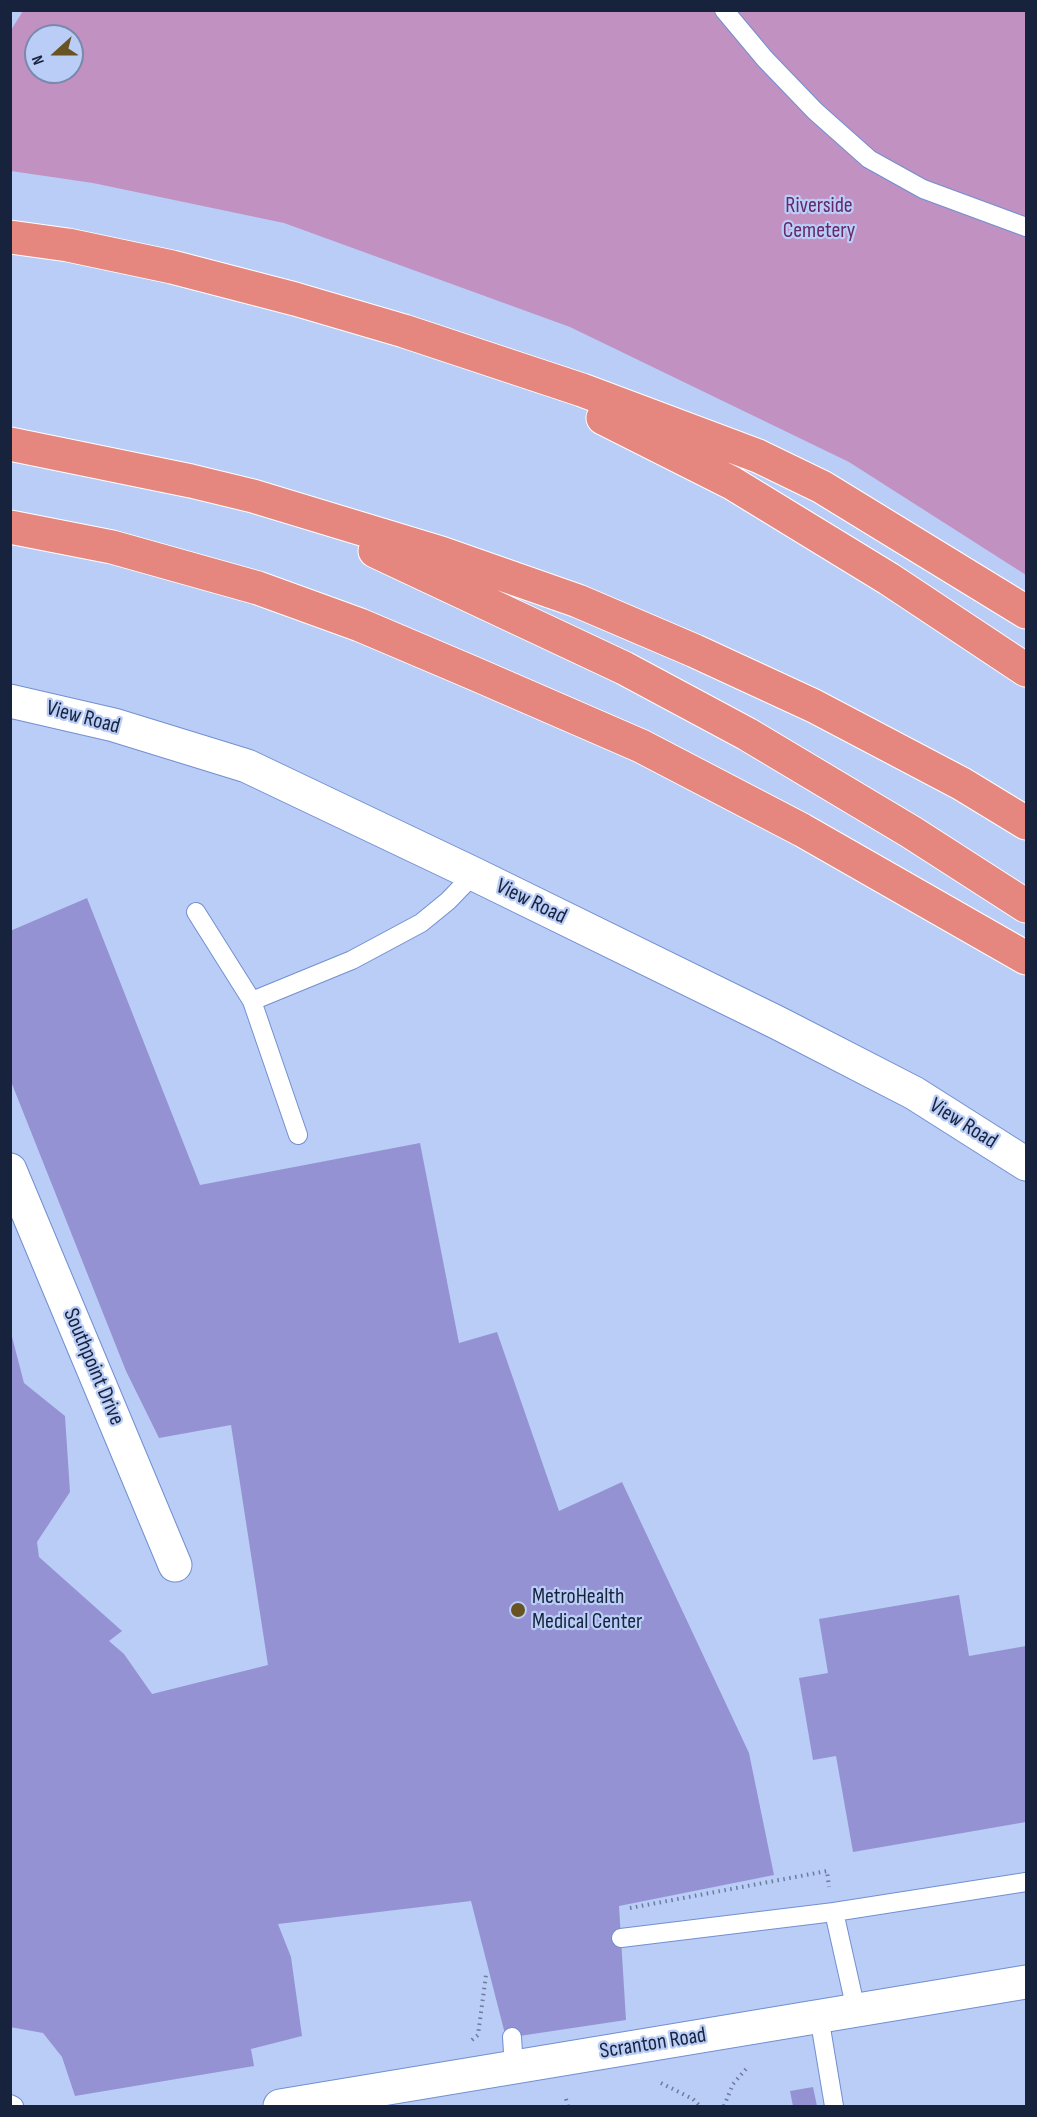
<!DOCTYPE html>
<style>
body{margin:0}
#map{position:relative;width:1037px;height:2117px;overflow:hidden;background:#bacdf7;font-family:"Sofia Sans Condensed",sans-serif}
canvas{display:block}
.frame{position:absolute;inset:0;border:12px solid #17223c;pointer-events:none}
.north{position:absolute;left:24px;top:24px;width:60px;height:60px;box-sizing:border-box;background:#bacdf7;border:2px solid #7989ac;border-radius:50%;rotate:249deg;font-size:16px;font-weight:700;line-height:24px;text-align:center;color:#17223c}
.north::after{content:'';display:block;margin:auto;width:21px;height:27px;background:#685322;clip-path:polygon(50% 0,100% 100%,50% 72%,0 100%)}
</style>
<div id="map">
<canvas width="1037" height="2117"></canvas>
<div class="frame"></div>
<div class="north">N</div>
</div>
<script>
const ctx = document.querySelector('canvas').getContext('2d');
ctx.lineJoin = 'round';
function fillPath(path, color) {
  ctx.fillStyle = color;
  ctx.fill(path, 'evenodd');
}
function toPath(rows) {
  const path = new Path2D();
  for (const r of rows) {
    path.moveTo(r[0], r[1]);
    for (let i = 2; i < r.length; i += 2) path.lineTo(r[i], r[i + 1]);
  }
  return path;
}
function strokePath(path, color, width, dash) {
  ctx.strokeStyle = color;
  ctx.lineWidth = width;
  ctx.lineCap = dash ? 'butt' : 'round';
  ctx.setLineDash(dash || []);
  ctx.stroke(path);
}
function drawText(font, color, halo, rows, align = 'center') {
  ctx.font = font + ' "Sofia Sans Condensed",sans-serif';
  ctx.lineWidth = 4.5;
  ctx.setLineDash([]);
  ctx.textBaseline = 'middle';
  ctx.strokeStyle = halo;
  ctx.fillStyle = color;
  for (const [text, x, y, turn = 0] of rows) {
    ctx.save();
    ctx.translate(x, y);
    ctx.rotate((+turn || 0) * Math.PI / 180);
    ctx.textAlign = isNaN(turn) ? turn : align;
    if (halo) ctx.strokeText(text, 0, 0);
    ctx.fillText(text, 0, 0);
    ctx.restore();
  }
}
fillPath(toPath([
 [23,11,1026,11,1026,575,849,462,570,327,284,223,93,183,11,171,11,30],
 [36,36,72,36,72,72,36,72]
]), '#c191c2');
fillPath(toPath([
 [87,898,200,1185,420,1143,459,1343,497,1332,559,1511,622,1482,749,1753,774,1875,619,1906,626,2020,506,2038,471,1901,278,1924,291,1957,302,2036,251,2049,254,2066,75,2096,62,2057,43,2033,10,2027,10,1329,24,1383,65,1416,70,1492,37,1542,39,1557,122,1631,109,1641,124,1654,152,1694,268,1665,231,1425,159,1438,126,1371,10,1079,10,931],
 [959,1595,969,1656,1026,1646,1026,1822,853,1852,836,1756,813,1760,799,1678,828,1673,819,1619],
 [813,2087,817,2106,793,2106,790,2091]
]), '#9592d3');
const service = toPath([
 [724,10,765,59,815,111,869,159,923,189,1026,227],
 [196,912,252,1001],
 [298,1135,252,1001,352,960,421,923,448,901,474,874],
 [834,1912,1026,1882],
 [621,1938,834,1912,856,2010],
 [819,2016,834,2106],
 [512,2037,514,2067],
 [10,2104,14,2106]
]);
const minor = toPath([
 [10,701,114,725,247,766,474,874,778,1023,914,1093,1026,1164],
 [10,1170,175,1565]
]);
const tertiary = toPath([
 [280,2106,1026,1982]
]);
const motorway = toPath([
 [10,237,68,245,172,267,295,299,404,331,582,390,758,456,822,487,1026,612],
 [603,418,732,483,889,579,1026,670],
 [10,444,191,481,253,496,441,553,578,601,695,651,814,706,962,784,1026,823],
 [10,527,112,547,258,588,360,625,473,673,641,746,802,830,1026,958],
 [375,551,624,668,747,734,911,832,1026,906]
]);
strokePath(service, '#728fd0', 20);
strokePath(minor, '#728fd0', 35);
strokePath(tertiary, '#728fd0', 35);
strokePath(motorway, '#fff', 35);
strokePath(toPath([
 [630,1908,827,1871,829,1887],
 [472,2040,478,2035,486,1975],
 [661,2083,693,2099,700,2106],
 [566,2099,568,2106],
 [724,2106,733,2084,746,2069]
]), '#6c7b9e', 4, [1.5, 4.5]);
strokePath(service, '#fff', 18);
strokePath(minor, '#fff', 33);
strokePath(tertiary, '#fff', 33);
strokePath(motorway, '#e6877f', 33);
for (const [x, y, r, color] of [
 [518,1610,8,"#685322"]
]) {
  const dot = new Path2D();
  dot.arc(x, y, r, 0, 2 * Math.PI);
  ctx.fillStyle = color;
  ctx.fill(dot);
  strokePath(dot, '#bacdf7', 2);
}
drawText('22px', '#662869', '#bacdf7', [
 ["Riverside",819,206],
 ["Cemetery",819,231]
]);
drawText('22px', '#17223c', '#bacdf7', [
 ["View Road",83,718,15],
 ["View Road",531,902,26],
 ["View Road",963,1124,32],
 ["Southpoint Drive",93,1367,67],
 ["Scranton Road",653,2044,-9]
]);
drawText('22px', '#17223c', '#bacdf7', [
 ["MetroHealth",532,1597],
 ["Medical Center",532,1622]
], 'left');
</script>
